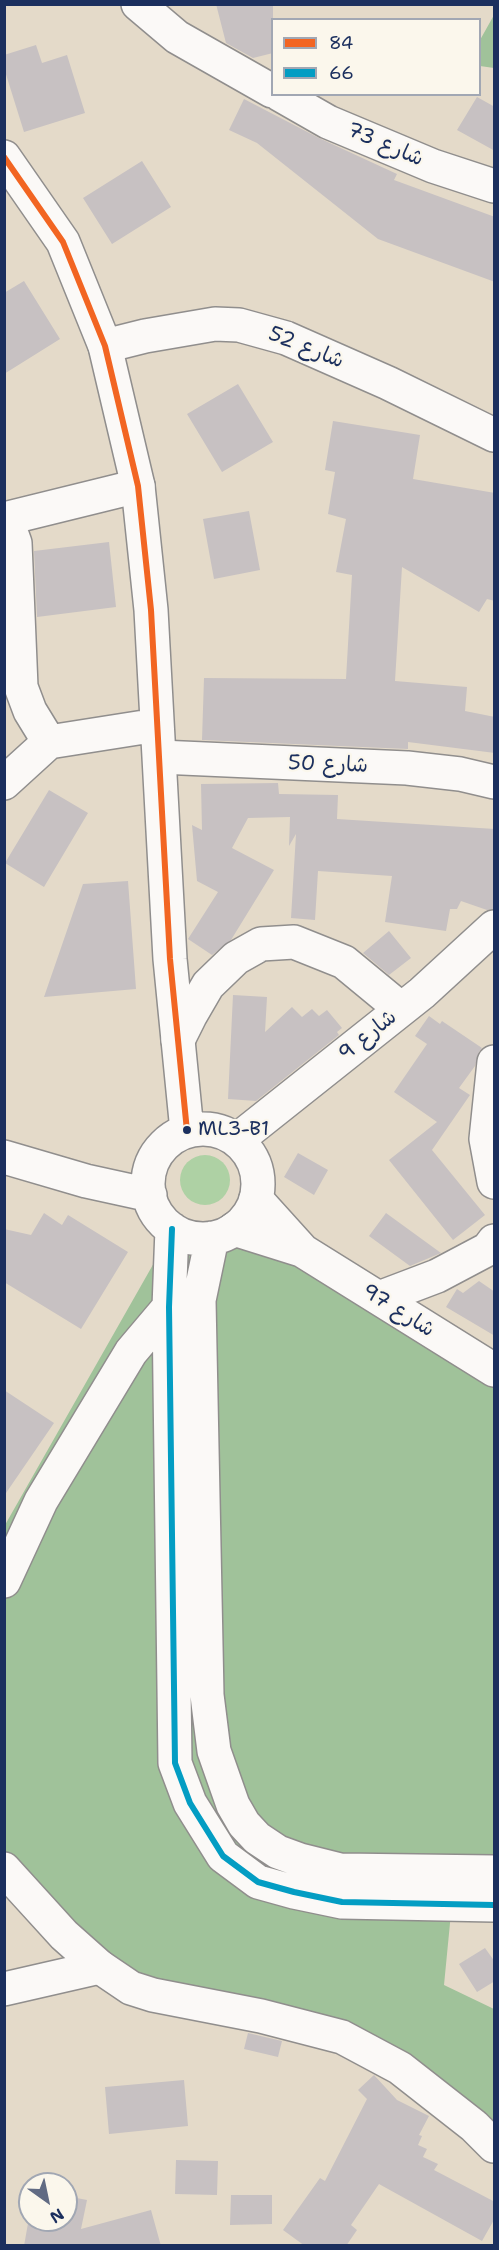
<!DOCTYPE html>
<meta charset="utf-8">
<style>
body{margin:0}
#map{position:relative;width:499px;height:2250px;overflow:hidden;background:#e4dac9;font-family:"Shantell Sans",sans-serif}
canvas{display:block}
.frame{position:absolute;inset:0;border:6px solid #1b2f5e;pointer-events:none}
.legend{position:absolute;left:271px;top:18px;width:210px;height:78px;box-sizing:border-box;background:#fbf7ec;border:2px solid #a1a7b3;margin:0;padding:8px 10px;list-style:none;font-size:18px;color:#1b2f5e}
.legend li{display:flex;align-items:center;gap:12px;height:30px}
.legend b{width:30px;border:2px solid #a1a7b3}
.north{position:absolute;left:18px;top:2172px;width:60px;height:60px;box-sizing:border-box;background:#fbf7ec;border:2px solid #a1a7b3;border-radius:50%;rotate:147deg;font-size:16px;font-weight:700;line-height:24px;text-align:center;color:#1b2f5e}
.north::after{content:'';display:block;margin:auto;width:21px;height:27px;background:#616b83;clip-path:polygon(50% 0,100% 100%,50% 72%,0 100%)}
</style>
<div id="map">
<canvas width="499" height="2250"></canvas>
<div class="frame"></div>
<ul class="legend">
<li><b style="height:8px;background:#f26522"></b>84</li>
<li><b style="height:8px;background:#039dc3"></b>66</li>
</ul>
<div class="north">N</div>
</div>
<script>
const ctx = document.querySelector('canvas').getContext('2d');
ctx.lineJoin = 'round';
function fillPath(path, color) {
  ctx.fillStyle = color;
  ctx.fill(path, 'evenodd');
}
function toPath(rows) {
  const path = new Path2D();
  for (const r of rows) {
    if (r.length === 3) {
      path.moveTo(r[0] + r[2], r[1]);
      path.arc(r[0], r[1], r[2], 0, 2 * Math.PI);
      continue;
    }
    path.moveTo(r[0], r[1]);
    for (let i = 2; i < r.length; i += 2) path.lineTo(r[i], r[i + 1]);
  }
  return path;
}
function strokePath(path, color, width, dash) {
  ctx.strokeStyle = color;
  ctx.lineWidth = width;
  ctx.lineCap = dash ? 'butt' : 'round';
  ctx.setLineDash(dash || []);
  ctx.stroke(path);
}
function drawText(font, color, halo, rows, align = 'center') {
  ctx.font = font + ' "Shantell Sans","Playpen Sans Arabic",sans-serif';
  ctx.lineWidth = 4.5;
  ctx.setLineDash([]);
  ctx.textBaseline = 'middle';
  ctx.strokeStyle = halo;
  ctx.fillStyle = color;
  for (const [text, x, y, turn = 0] of rows) {
    ctx.save();
    ctx.translate(x, y);
    ctx.rotate((+turn || 0) * Math.PI / 180);
    ctx.textAlign = isNaN(turn) ? turn : align;
    if (halo) ctx.strokeText(text, 0, 0);
    ctx.fillText(text, 0, 0);
    ctx.restore();
  }
}
fillPath(toPath([
 [205,1180,25]
]), '#aed1a4');
fillPath(toPath([
 [494,15,494,68,480,66,480,40],
 [264,1216,494,1351,494,1887,454,1882,444,1985,494,2009,494,2128,445,2094,249,2013,61,1945,5,1877,5,1525,167,1240]
]), '#a0c29a');
fillPath(toPath([
 [216,4,273,4,273,53,253,58,226,43],
 [36,45,42,63,67,55,85,113,24,132,4,68,4,55],
 [477,97,495,107,495,151,457,130],
 [244,99,319,138,397,174,394,180,495,217,495,282,378,239,257,143,229,130],
 [142,161,171,207,112,244,83,198],
 [24,281,60,339,4,374,4,293],
 [238,384,273,442,222,472,187,414],
 [333,421,420,435,413,479,495,493,495,601,487,599,479,612,402,567,395,681,467,687,465,711,495,717,495,753,408,742,408,749,202,740,204,678,346,679,352,575,336,572,346,519,328,514,335,472,325,470],
 [249,511,260,570,214,579,203,519],
 [109,542,116,607,37,617,34,551],
 [278,783,279,794,338,795,337,819,495,829,495,909,487,910,461,901,457,909,450,909,446,931,385,922,392,876,318,871,315,920,291,918,296,834,289,846,290,817,248,818,232,848,274,870,231,940,212,955,188,939,218,892,197,881,192,825,202,830,201,784],
 [49,790,88,813,44,887,5,863],
 [128,881,136,989,44,997,83,884],
 [389,931,411,958,389,975,363,953],
 [233,995,267,997,265,1032,292,1007,302,1017,312,1009,319,1016,327,1010,342,1028,337,1032,339,1035,256,1101,228,1099],
 [429,1016,440,1024,442,1021,482,1048,479,1052,475,1066,459,1088,470,1095,432,1150,485,1215,453,1240,389,1160,437,1122,394,1092,427,1044,415,1036],
 [298,1153,328,1170,314,1195,284,1177],
 [44,1213,62,1225,68,1215,128,1252,81,1329,4,1282,4,1229,31,1235],
 [386,1213,441,1253,410,1266,369,1236],
 [479,1281,495,1292,495,1336,446,1307,457,1289,463,1293],
 [4,1390,54,1423,4,1496],
 [485,1948,495,1962,495,1981,477,1992,459,1964],
 [248,2033,282,2041,278,2057,244,2049],
 [374,2075,397,2100,429,2116,419,2135,422,2136,418,2145,427,2149,423,2157,438,2164,434,2170,495,2202,495,2218,482,2241,379,2184,351,2225,357,2230,346,2246,305,2246,283,2230,320,2178,325,2181,367,2099,358,2090],
 [184,2080,188,2126,109,2134,105,2087],
 [176,2160,218,2161,217,2195,175,2194],
 [231,2195,272,2195,272,2224,230,2225],
 [66,2196,87,2200,81,2229,151,2210,161,2246,24,2246,30,2212,30,2220,66,2220]
]), '#c7c1c2');
const minor = toPath([
 [138,4,177,37,272,91],
 [279,94,328,122,433,166,494,186],
 [105,346,145,336,215,324,239,325,286,338,388,383,494,435],
 [4,519,138,486],
 [4,522,10,529,15,543,21,687,30,711,49,742],
 [160,757,407,768,460,774,494,782],
 [178,1040,190,1016,208,985,236,958,261,944,294,942,344,962,401,1009],
 [494,1062,486,1139,494,1182],
 [237,1140,422,993,494,927],
 [256,1199,303,1251,494,1370],
 [234,1229,301,1250],
 [379,1298,437,1276,488,1249,494,1241],
 [4,1989,100,1967]
]);
const major = toPath([
 [4,157,63,242,105,346,138,486,151,610,170,959,187,1131],
 [4,783,49,742,157,725],
 [203,1184,55],
 [4,1157,86,1181,150,1195],
 [172,1229,169,1307,175,1763,190,1803,223,1856,258,1882,294,1892,342,1902,494,1905],
 [212,1238,199,1300,207,1695,214,1751,233,1805,244,1824,257,1838,278,1852,300,1860,340,1870,494,1872],
 [4,1581,41,1501,131,1352,169,1307,179,1305],
 [4,1869,64,1935,100,1967,131,1988,153,1995,261,2016,342,2037,400,2068,474,2126,494,2146]
]);
strokePath(minor, '#908e8d', 36);
strokePath(major, '#908e8d', 36);
strokePath(minor, '#fbf9f7', 33);
strokePath(major, '#fbf9f7', 33);
strokePath(toPath([
 [4,157,63,242,105,346,138,486,151,610,170,959,187,1131]
]), '#f26522', 6);
strokePath(toPath([
 [172,1229,169,1307,175,1763,190,1803,223,1856,258,1882,294,1892,342,1902,494,1905]
]), '#039dc3', 6);
for (const [x, y, r, color] of [
 [187,1130,5,"#1b2f5e"]
]) {
  const dot = new Path2D();
  dot.arc(x, y, r, 0, 2 * Math.PI);
  ctx.fillStyle = color;
  ctx.fill(dot);
  strokePath(dot, '#fbf7ec', 2);
}
drawText('20px', '#1b2f5e', '#fbf7ec', [
 ["ML3-B1",198,1130]
], 'left');
drawText('21px', '#1b2f5e', '#fbf7ec', [
 ["شارع 73",385,145,23],
 ["شارع 52",306,348,22],
 ["شارع 50",328,765,2],
 ["شارع 9",368,1036,-39],
 ["شارع 97",398,1311,32]
]);
</script>
